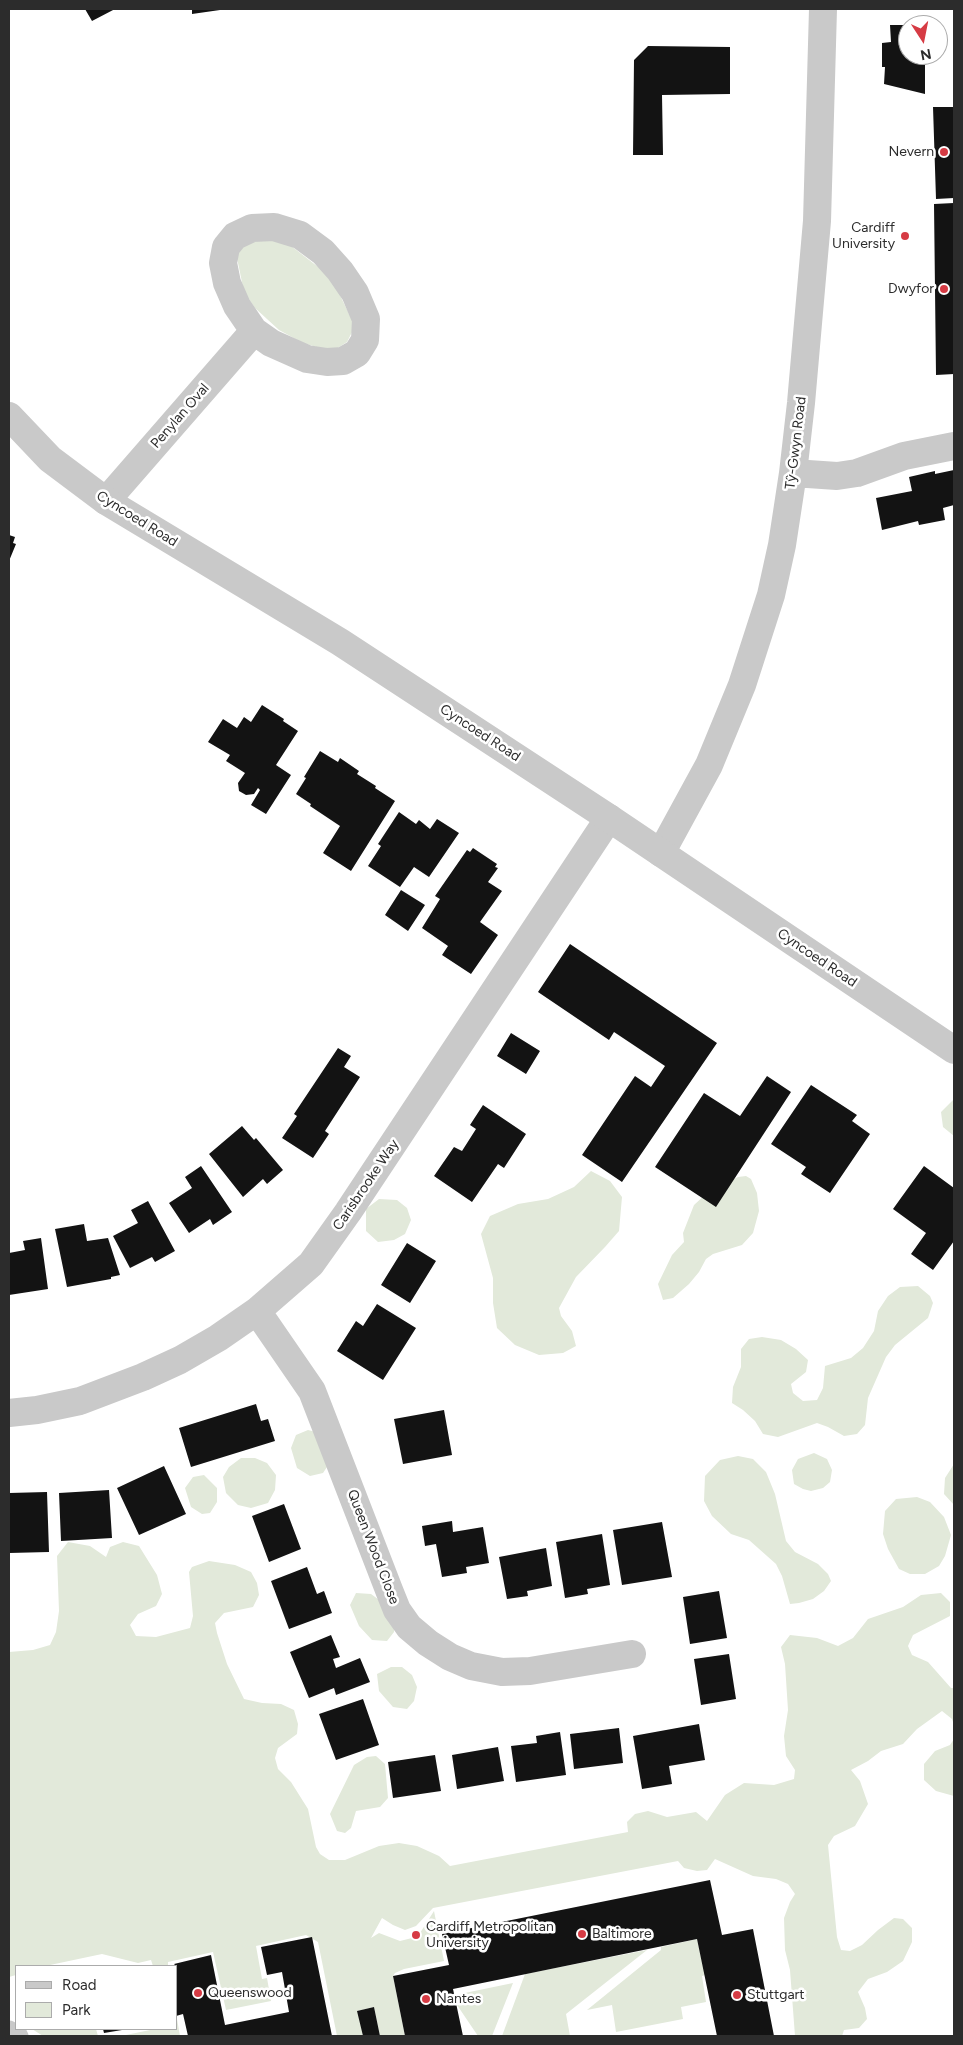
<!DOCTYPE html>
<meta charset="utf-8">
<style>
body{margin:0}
#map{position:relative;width:963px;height:2045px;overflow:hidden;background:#fff;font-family:Figtree,sans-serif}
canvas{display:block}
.frame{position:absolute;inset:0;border:10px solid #2c2c2c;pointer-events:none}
.legend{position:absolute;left:15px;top:1965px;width:162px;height:65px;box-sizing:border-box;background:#fff;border:1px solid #ababab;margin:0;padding:6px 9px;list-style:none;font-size:15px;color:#2c2c2c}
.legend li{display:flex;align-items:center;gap:10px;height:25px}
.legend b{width:25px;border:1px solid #ababab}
.north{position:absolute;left:898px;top:15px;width:50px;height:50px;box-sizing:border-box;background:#fff;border:1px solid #ababab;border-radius:50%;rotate:169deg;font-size:14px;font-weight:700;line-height:20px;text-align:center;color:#2c2c2c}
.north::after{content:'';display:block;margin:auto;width:18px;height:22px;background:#d63b44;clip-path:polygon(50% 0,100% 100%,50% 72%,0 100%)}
</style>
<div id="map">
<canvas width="963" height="2045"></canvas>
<div class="frame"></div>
<ul class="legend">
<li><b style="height:6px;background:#c9c9c9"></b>Road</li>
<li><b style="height:14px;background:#e2e9da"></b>Park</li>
</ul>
<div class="north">N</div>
</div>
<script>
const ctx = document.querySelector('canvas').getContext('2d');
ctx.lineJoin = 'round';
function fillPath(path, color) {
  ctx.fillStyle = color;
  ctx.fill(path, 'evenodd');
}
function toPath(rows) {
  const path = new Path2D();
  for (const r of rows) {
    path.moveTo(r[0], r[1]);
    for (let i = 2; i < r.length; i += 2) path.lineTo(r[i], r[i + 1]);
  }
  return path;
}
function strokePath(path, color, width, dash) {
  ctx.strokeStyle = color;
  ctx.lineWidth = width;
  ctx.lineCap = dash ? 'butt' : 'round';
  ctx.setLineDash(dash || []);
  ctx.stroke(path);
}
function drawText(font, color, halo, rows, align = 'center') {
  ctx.font = font + ' Figtree,sans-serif';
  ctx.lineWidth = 5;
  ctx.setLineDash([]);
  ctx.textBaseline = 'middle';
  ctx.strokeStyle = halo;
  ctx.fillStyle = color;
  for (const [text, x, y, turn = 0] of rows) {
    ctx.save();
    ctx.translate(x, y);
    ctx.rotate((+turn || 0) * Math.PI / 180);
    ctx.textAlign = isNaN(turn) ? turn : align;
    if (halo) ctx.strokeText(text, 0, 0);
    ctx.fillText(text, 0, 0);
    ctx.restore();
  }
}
fillPath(toPath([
 [255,239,286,242,322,270,335,285,352,320,352,332,347,342,336,349,323,349,303,343,279,330,255,308,244,292,237,258,240,249],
 [954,1099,954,1136,943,1127,941,1112],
 [591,1171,610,1181,622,1197,619,1231,605,1247,576,1277,559,1308,561,1316,572,1331,576,1346,563,1353,539,1355,515,1345,497,1328,493,1303,493,1278,481,1234,490,1216,518,1204,548,1199,574,1187],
 [746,1176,751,1179,757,1193,759,1211,753,1233,742,1245,713,1254,706,1259,699,1272,689,1284,673,1298,663,1300,658,1284,672,1255,684,1242,683,1233,694,1205,707,1193,738,1177],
 [379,1199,397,1200,407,1208,411,1220,405,1234,394,1240,378,1242,366,1231,366,1209],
 [918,1286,930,1296,933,1303,928,1318,895,1345,886,1357,868,1398,865,1425,857,1434,844,1436,828,1427,817,1423,778,1437,763,1434,755,1421,743,1410,732,1403,733,1387,741,1367,741,1349,749,1339,762,1337,781,1340,796,1349,808,1360,806,1372,791,1384,793,1393,803,1401,817,1400,823,1388,825,1366,851,1358,863,1348,874,1331,878,1311,888,1296,900,1287],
 [308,1430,320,1433,331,1461,323,1473,310,1476,297,1468,291,1448,296,1435],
 [814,1453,827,1459,832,1470,830,1482,823,1488,811,1491,803,1489,794,1484,792,1470,798,1459],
 [738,1456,753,1459,766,1472,775,1494,786,1541,795,1552,818,1564,828,1574,831,1581,824,1591,813,1599,799,1603,790,1604,782,1576,776,1564,749,1540,731,1534,712,1516,704,1501,705,1476,720,1460],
 [241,1458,255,1458,267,1463,276,1475,275,1490,268,1503,251,1508,238,1505,226,1493,223,1477,229,1467],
 [954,1464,954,1505,944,1494,945,1478],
 [204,1475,217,1488,217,1502,210,1513,202,1514,191,1507,185,1488,193,1477],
 [917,1497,930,1502,944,1517,951,1535,945,1556,939,1566,925,1574,910,1574,899,1569,888,1549,883,1534,885,1511,896,1499],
 [68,1542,90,1546,106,1557,110,1547,123,1542,139,1546,157,1575,162,1594,156,1606,138,1614,130,1625,136,1636,156,1637,190,1628,193,1616,189,1572,192,1567,209,1561,235,1565,251,1572,257,1583,259,1595,253,1607,224,1613,215,1623,217,1633,227,1664,244,1699,262,1703,281,1704,294,1710,298,1724,297,1734,278,1748,275,1758,278,1769,291,1782,308,1809,316,1847,320,1854,329,1860,345,1860,379,1846,399,1843,417,1846,439,1856,450,1866,628,1832,627,1822,635,1814,648,1811,667,1817,696,1812,707,1821,725,1795,744,1783,774,1785,794,1779,795,1770,786,1756,784,1736,788,1710,785,1664,781,1647,790,1635,817,1638,838,1646,853,1638,868,1619,903,1607,921,1595,941,1593,950,1602,950,1616,913,1635,908,1646,912,1655,928,1662,951,1688,954,1688,954,1725,952,1719,942,1711,917,1729,903,1744,881,1751,868,1761,851,1770,860,1781,868,1804,855,1826,834,1836,828,1845,837,1937,841,1950,850,1951,862,1945,878,1930,894,1918,903,1919,912,1928,912,1942,903,1961,887,1972,868,1979,858,1992,865,2008,867,2019,859,2028,844,2030,842,2036,795,2036,790,1970,785,1950,784,1918,790,1902,795,1894,788,1884,776,1879,753,1876,715,1859,707,1870,697,1871,684,1868,678,1861,433,1908,416,1926,405,1930,393,1925,382,1918,371,1938,379,1933,400,1941,412,1938,420,1933,434,1911,444,1961,404,1969,395,1973,393,1976,405,2036,380,2036,374,2007,358,2011,363,2036,337,2036,318,1942,306,1935,256,1946,262,1979,267,1978,271,2001,226,2010,213,1952,168,1962,168,1966,153,1966,151,1960,138,1963,102,1954,50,1965,16,1966,16,1975,9,1977,9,1652,33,1650,50,1645,56,1632,59,1611,57,1556],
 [356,1593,371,1594,386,1605,394,1620,394,1632,387,1641,372,1640,359,1626,350,1605],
 [391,1667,402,1667,412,1675,417,1687,414,1701,407,1709,393,1707,379,1691,377,1674],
 [954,1739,954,1796,936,1791,924,1780,924,1764,935,1751,950,1745],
 [376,1756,385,1764,388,1798,380,1807,356,1811,351,1828,345,1833,337,1831,330,1814,354,1765,367,1757],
 [697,1939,705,1975,702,1976,706,2002,681,2007,683,2019,616,2032,612,2005,587,2010,661,1950,661,1947],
 [647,1950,566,2014,570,2036,502,2036,525,1974],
 [513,1983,492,2036,478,2036,457,2005,455,1995],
 [177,2019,180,2036,121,2036,155,2029,176,2029],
 [32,2029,96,2029,98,2036,43,2036]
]), '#e2e9da');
fillPath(toPath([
 [85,9,115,9,92,21],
 [192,9,219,9,220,10,192,14],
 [890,25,908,25,908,55,925,55,925,94,884,84,885,67,882,67,882,43,891,42],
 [648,46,730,47,730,94,662,95,663,155,633,155,634,60],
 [933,107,954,107,954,198,936,199],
 [954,203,954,374,936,375,934,204],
 [954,470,954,505,943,508,945,520,919,525,918,521,882,530,876,498,912,491,909,477,935,471,935,474],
 [9,535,15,537,13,543,16,544,9,561],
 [262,705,284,719,283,721,298,731,276,765,291,775,266,814,251,805,260,790,258,788,254,794,246,795,239,791,238,783,245,773,226,761,230,755,208,742,223,719,237,728,244,717,251,722],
 [320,751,338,762,340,758,359,771,357,774,376,786,375,788,395,801,351,871,323,853,340,826,310,806,311,804,296,794,306,778,304,777],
 [399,812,416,824,419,820,430,829,437,819,459,833,429,877,414,867,400,887,368,866,381,846,378,844],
 [473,848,497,864,495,867,498,868,488,882,502,891,480,922,498,935,471,974,442,955,448,946,422,928,440,899,435,896,467,850,470,852],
 [401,890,425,905,408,931,385,915],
 [570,944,717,1043,622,1182,582,1155,635,1076,651,1087,665,1066,614,1032,609,1040,538,992],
 [511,1033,540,1051,526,1074,497,1056],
 [338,1048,351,1056,344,1067,360,1077,325,1131,329,1134,313,1158,282,1138,297,1116,294,1114],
 [767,1076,791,1092,716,1207,655,1167,704,1093,740,1116],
 [811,1085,857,1115,852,1121,870,1134,830,1193,801,1174,806,1167,771,1144],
 [483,1105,526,1134,504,1168,498,1164,472,1202,434,1176,454,1147,462,1151,476,1129,470,1125],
 [242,1126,254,1140,256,1138,283,1170,267,1184,263,1179,243,1197,209,1154],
 [201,1166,232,1212,213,1225,210,1219,189,1233,169,1203,192,1188,185,1177],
 [924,1166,954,1188,954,1241,933,1270,911,1254,926,1233,893,1209],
 [148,1201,175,1251,155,1262,152,1257,130,1268,113,1236,138,1223,131,1210],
 [84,1224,87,1241,108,1238,120,1275,111,1277,111,1279,67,1287,55,1229],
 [41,1238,48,1289,9,1295,9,1253,25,1250,23,1241],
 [407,1243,436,1261,410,1303,381,1285],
 [377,1304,416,1328,383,1380,337,1351,356,1321,363,1326],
 [256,1404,261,1421,268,1419,275,1441,191,1467,179,1428],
 [444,1410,452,1455,403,1464,394,1419],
 [164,1466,186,1514,139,1535,117,1488],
 [109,1490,112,1538,61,1541,59,1493],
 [47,1492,49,1552,9,1553,9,1493],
 [284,1504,301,1549,269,1562,252,1516],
 [452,1521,453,1532,483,1527,489,1563,466,1567,467,1573,442,1577,436,1544,425,1546,422,1526],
 [662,1522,672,1577,622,1585,613,1530],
 [602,1534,610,1585,587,1589,588,1594,565,1598,556,1542],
 [546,1548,552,1586,527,1591,528,1596,507,1599,499,1557],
 [307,1567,317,1594,324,1591,332,1613,289,1629,271,1581],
 [719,1591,727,1638,690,1644,683,1597],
 [331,1635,340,1657,333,1659,336,1668,360,1658,370,1682,336,1695,334,1688,309,1698,290,1652],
 [729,1654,736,1699,701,1705,694,1659],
 [363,1699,379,1745,336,1760,319,1714],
 [699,1724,705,1760,669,1766,672,1784,642,1789,633,1736],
 [619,1728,623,1763,574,1769,570,1734],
 [560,1732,566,1775,516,1782,511,1746,537,1743,536,1736],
 [498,1747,504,1781,457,1789,452,1755],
 [435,1755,441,1791,393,1798,388,1762],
 [710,1880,722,1935,753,1929,774,2036,717,2036,697,1939,453,1989,463,2036,405,2036,393,1976,449,1965,442,1934],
 [312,1937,332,2036,188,2036,183,2014,176,2016,176,1966,174,1964,211,1955,225,2025,289,2012,282,1972,267,1975,261,1947],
 [374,2007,380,2036,363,2036,357,2011],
 [103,2029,122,2029,122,2030,104,2033]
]), '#131313');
strokePath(toPath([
 [9,2030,19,2036]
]), '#c9c9c9', 19);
strokePath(toPath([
 [793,473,837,476,857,473,904,456,954,446],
 [106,501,254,331,271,343,307,359,327,362,343,361,357,353,365,340,366,319,355,293,340,271,323,252,300,235,274,227,252,228,235,236,226,247,223,263,227,283,237,306,254,331],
 [661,853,709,765,742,685,771,595,782,545,793,473,801,403,817,221,823,9],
 [257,1311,312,1391,389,1590,397,1610,409,1627,428,1643,450,1657,471,1666,502,1672,530,1671,632,1654],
 [9,1413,37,1410,80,1401,143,1377,180,1360,218,1338,257,1311,311,1264,348,1212,609,818]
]), '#c9c9c9', 28);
strokePath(toPath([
 [9,416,50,459,106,501,340,642,609,818,954,1050]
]), '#c9c9c9', 28);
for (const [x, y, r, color] of [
 [944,152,5,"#d63b44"],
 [905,236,5,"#d63b44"],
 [944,289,5,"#d63b44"],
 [582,1934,5,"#d63b44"],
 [416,1935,5,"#d63b44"],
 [198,1993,5,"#d63b44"],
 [737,1995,5,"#d63b44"],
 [426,1999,5,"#d63b44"]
]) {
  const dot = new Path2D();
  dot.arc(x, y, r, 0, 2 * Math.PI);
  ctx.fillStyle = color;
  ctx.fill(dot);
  strokePath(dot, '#fff', 2);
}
drawText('14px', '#2c2c2c', '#fff', [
 ["Nevern",934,152,"right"],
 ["Cardiff",895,228,"right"],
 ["University",895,244,"right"],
 ["Dwyfor",934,289,"right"],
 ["Cardiff Metropolitan",426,1927],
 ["University",426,1943],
 ["Baltimore",592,1934],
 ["Queenswood",208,1993],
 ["Stuttgart",747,1995],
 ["Nantes",436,1999]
], 'left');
drawText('14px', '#2c2c2c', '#fff', [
 ["Penylan Oval",180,416,-49],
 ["Tŷ-Gwyn Road",796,443,-83],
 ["Cyncoed Road",137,519,32],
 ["Cyncoed Road",480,733,33],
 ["Cyncoed Road",817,958,34],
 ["Carisbrooke Way",366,1185,-56],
 ["Queen Wood Close",373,1547,69]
]);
</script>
